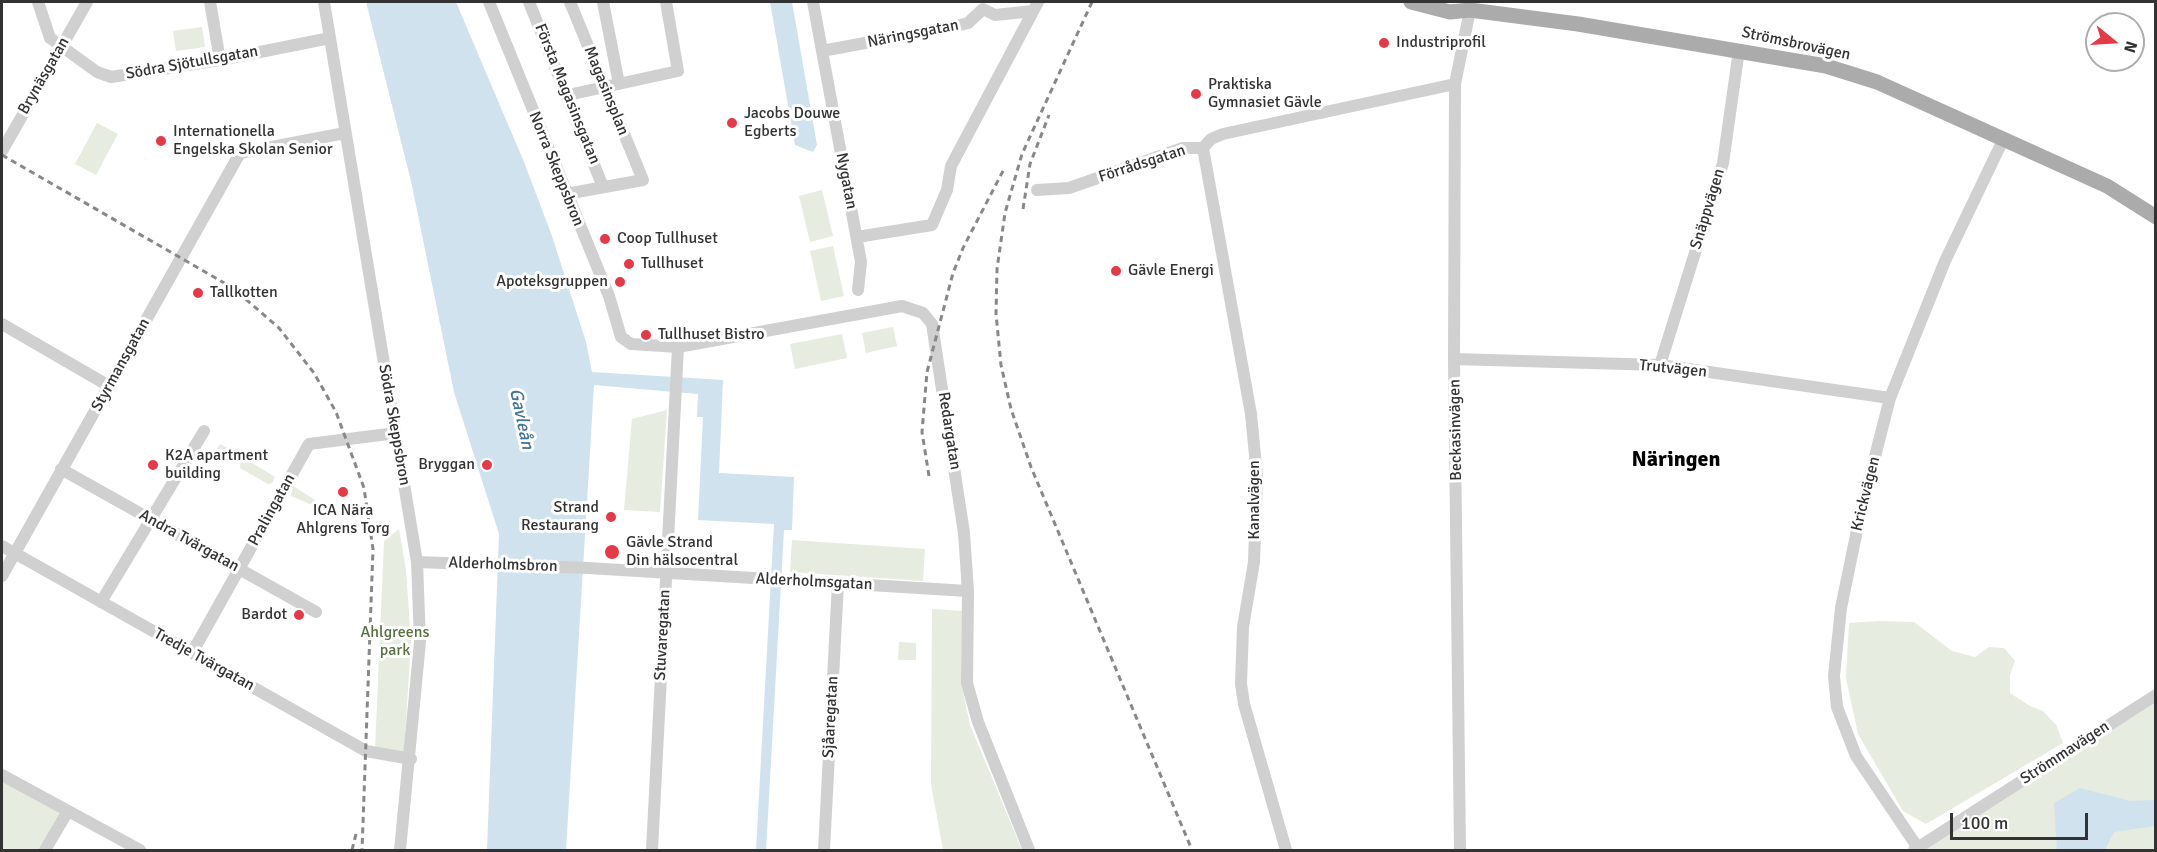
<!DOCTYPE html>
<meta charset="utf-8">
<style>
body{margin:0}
#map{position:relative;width:2157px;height:852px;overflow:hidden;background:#fff;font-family:Signika,sans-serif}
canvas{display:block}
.frame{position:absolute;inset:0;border:3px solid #333;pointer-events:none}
.north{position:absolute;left:2085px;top:12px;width:60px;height:60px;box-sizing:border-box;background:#fff;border:2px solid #adadad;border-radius:50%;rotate:108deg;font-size:16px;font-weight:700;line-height:24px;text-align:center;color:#333}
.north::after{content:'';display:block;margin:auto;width:21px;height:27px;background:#e63946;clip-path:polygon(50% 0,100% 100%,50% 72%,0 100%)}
.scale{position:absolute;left:1950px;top:813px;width:138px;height:27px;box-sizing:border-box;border:3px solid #333;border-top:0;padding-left:8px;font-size:18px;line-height:21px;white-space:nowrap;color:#333;-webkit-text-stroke:4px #fff;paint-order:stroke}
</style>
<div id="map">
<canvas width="2157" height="852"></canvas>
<div class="frame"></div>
<div class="north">N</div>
<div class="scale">100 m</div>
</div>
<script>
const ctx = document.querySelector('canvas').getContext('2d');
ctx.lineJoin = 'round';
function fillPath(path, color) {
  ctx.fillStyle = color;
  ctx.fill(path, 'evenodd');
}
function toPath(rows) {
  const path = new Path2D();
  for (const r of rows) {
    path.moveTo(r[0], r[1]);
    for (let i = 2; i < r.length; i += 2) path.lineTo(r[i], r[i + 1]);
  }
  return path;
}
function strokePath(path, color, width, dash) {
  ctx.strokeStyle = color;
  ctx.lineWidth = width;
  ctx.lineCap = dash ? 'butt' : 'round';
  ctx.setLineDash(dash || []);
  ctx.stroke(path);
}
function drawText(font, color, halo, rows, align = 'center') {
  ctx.font = font + ' Signika,sans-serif';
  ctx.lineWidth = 6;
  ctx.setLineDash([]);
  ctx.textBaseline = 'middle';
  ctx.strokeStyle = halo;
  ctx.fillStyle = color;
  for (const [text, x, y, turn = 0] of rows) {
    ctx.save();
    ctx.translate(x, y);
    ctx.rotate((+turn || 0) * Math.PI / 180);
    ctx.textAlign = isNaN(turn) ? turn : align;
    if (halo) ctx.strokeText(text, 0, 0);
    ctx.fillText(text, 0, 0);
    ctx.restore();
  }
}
fillPath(toPath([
 [202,27,205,47,176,51,173,31],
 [97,123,118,134,96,175,75,164],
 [822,190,833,236,810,242,799,196],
 [833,246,844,296,821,301,810,251],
 [893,327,897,346,866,353,862,333],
 [842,334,847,358,795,369,790,344],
 [667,410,660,512,624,510,632,419],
 [220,444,235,452,233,457,226,455,223,458,214,453],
 [241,456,275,477,272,483,268,484,240,468],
 [293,486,315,500,312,505,291,496],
 [399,529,406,570,411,641,404,753,375,750,384,541],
 [792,540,925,549,923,581,790,572],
 [932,609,962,611,961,682,970,725,1022,850,943,850,931,784],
 [1879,621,1914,622,1952,651,1975,657,1989,647,2004,648,2015,661,2010,675,2010,693,2030,706,2043,711,2057,726,2063,743,1926,824,1903,811,1858,734,1846,678,1849,623],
 [899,642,916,643,916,660,898,660],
 [2155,703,2155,850,1922,850],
 [2,780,63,814,42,850,2,850]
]), '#e6ecdf');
fillPath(toPath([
 [366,2,456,2,524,162,552,236,586,342,592,372,723,380,719,473,794,477,792,530,784,530,766,850,756,850,774,524,698,520,703,417,697,417,698,394,594,385,566,850,487,850,499,534,454,392,411,181],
 [770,2,792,2,817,145,813,152,795,145],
 [2080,788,2130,801,2155,800,2155,826,2114,832,2105,850,2057,850,2054,803]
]), '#cfe2ee');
strokePath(toPath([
 [38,2,50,38,97,72,111,77,220,60,330,38],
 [210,2,220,60],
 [324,2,417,562,420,642,400,850],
 [489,2,609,296,621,337,631,344,678,347,902,306,923,313,932,324,964,533,968,591,967,683,978,722,1029,850],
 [529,2,603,187],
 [603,2,619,84],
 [813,2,861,262,858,290],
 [822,51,956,26,968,23,983,9,995,15,1033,11],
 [568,95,678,71,666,2],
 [1203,148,1251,414,1257,476,1254,562,1243,627,1241,684,1244,704,1286,850],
 [2,151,87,2],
 [1037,190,1069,188,1183,148,1203,148,1211,139,1223,134,1455,84],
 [566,194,643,180,570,2],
 [857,237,932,225,947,190,951,166,1038,2],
 [2,324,109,386],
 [1454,359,1660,365,1890,398],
 [1660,365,1723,163,1739,50],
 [61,469,316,612],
 [2,546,366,751,411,759],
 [417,562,588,568,968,591],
 [2,576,240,153,345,133],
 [101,602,204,431],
 [192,653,309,444,396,433],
 [2,775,140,850],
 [1918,848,1856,756,1837,707,1834,676,1841,608,1861,511,1890,398,1945,261,2003,140],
 [45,850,68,811],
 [652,850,678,347],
 [824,850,838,583],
 [1460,850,1454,359,1455,84,1470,10],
 [1914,850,2156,695]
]), '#d0d0d0', 12);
strokePath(toPath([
 [1411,2,1450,12,1470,10,1578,24,1826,66,1877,82,2107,186,2156,217]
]), '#ababab', 15);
strokePath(toPath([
 [1092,2,1022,154,1005,213,997,269,996,314,1001,365,1011,409,1031,467,1192,850],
 [2,155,233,288,279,328,314,373,336,412,364,488,373,549,362,850],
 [1023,209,1030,164,1049,115],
 [929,476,922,432,927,372,953,273,963,248,1004,169],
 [352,850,357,830]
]), '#888', 3, [6, 4.5]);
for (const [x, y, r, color] of [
 [1384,43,6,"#e63946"],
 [1196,94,6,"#e63946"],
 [732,123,6,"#e63946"],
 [161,141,6,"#e63946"],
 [605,239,6,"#e63946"],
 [629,264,6,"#e63946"],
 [1116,271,6,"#e63946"],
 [620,282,6,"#e63946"],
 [198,293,6,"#e63946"],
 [646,335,6,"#e63946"],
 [153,465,6,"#e63946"],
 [487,465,6,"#e63946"],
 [343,492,6,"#e63946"],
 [611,517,6,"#e63946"],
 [612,552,8,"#e63946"],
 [299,615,6,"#e63946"]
]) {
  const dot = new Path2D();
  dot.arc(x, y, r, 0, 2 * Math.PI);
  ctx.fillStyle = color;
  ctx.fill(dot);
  strokePath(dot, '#fff', 2);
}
drawText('16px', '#333', '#fff', [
 ["Näringsgatan",913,34,-11],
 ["Strömsbrovägen",1796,44,12],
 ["Södra Sjötullsgatan",192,63,-10],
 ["Brynäsgatan",44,76,-60],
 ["Magasinsplan",606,91,68],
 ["Första Magasinsgatan",567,94,68],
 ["Förrådsgatan",1142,164,-18],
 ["Norra Skeppsbron",556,169,68],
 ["Nygatan",846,181,79],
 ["Snäppvägen",1708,209,-73],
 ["Styrmansgatan",121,365,-61],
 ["Trutvägen",1673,369,6],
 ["Södra Skeppsbron",394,425,80],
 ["Beckasinvägen",1456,430,-91],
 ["Redargatan",949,431,81],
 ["Krickvägen",1866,494,-76],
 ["Kanalvägen",1255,500,-90],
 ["Pralingatan",272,510,-61],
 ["Andra Tvärgatan",189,541,29],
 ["Alderholmsbron",503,565,2],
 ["Alderholmsgatan",814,582,3],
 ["Stuvaregatan",663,635,-87],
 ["Tredje Tvärgatan",204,660,29],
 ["Sjåaregatan",831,717,-87],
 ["Strömmavägen",2065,753,-33]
]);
drawText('16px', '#333', '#fff', [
 ["Industriprofil",1396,43],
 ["Praktiska",1208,85],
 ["Gymnasiet Gävle",1208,103],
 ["Jacobs Douwe",744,114],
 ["Egberts",744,132],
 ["Internationella",173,132],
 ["Engelska Skolan Senior",173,150],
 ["Coop Tullhuset",617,239],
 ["Tullhuset",641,264],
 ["Gävle Energi",1128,271],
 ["Apoteksgruppen",608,282,"right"],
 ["Tallkotten",210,293],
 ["Tullhuset Bistro",658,335],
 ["K2A apartment",165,456],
 ["building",165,474],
 ["Bryggan",475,465,"right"],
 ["Strand",599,508,"right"],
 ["Restaurang",599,526,"right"],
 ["ICA Nära",343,511,"center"],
 ["Ahlgrens Torg",343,529,"center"],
 ["Gävle Strand",626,543],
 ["Din hälsocentral",626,561],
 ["Bardot",287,615,"right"]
], 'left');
drawText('16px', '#56703f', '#fff', [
 ["Ahlgreens",395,633],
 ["park",395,651]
]);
drawText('italic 18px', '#3f7597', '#fff', [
 ["Gavleån",521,419,78]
]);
drawText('bold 22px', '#000', '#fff', [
 ["Näringen",1676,460]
]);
</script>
